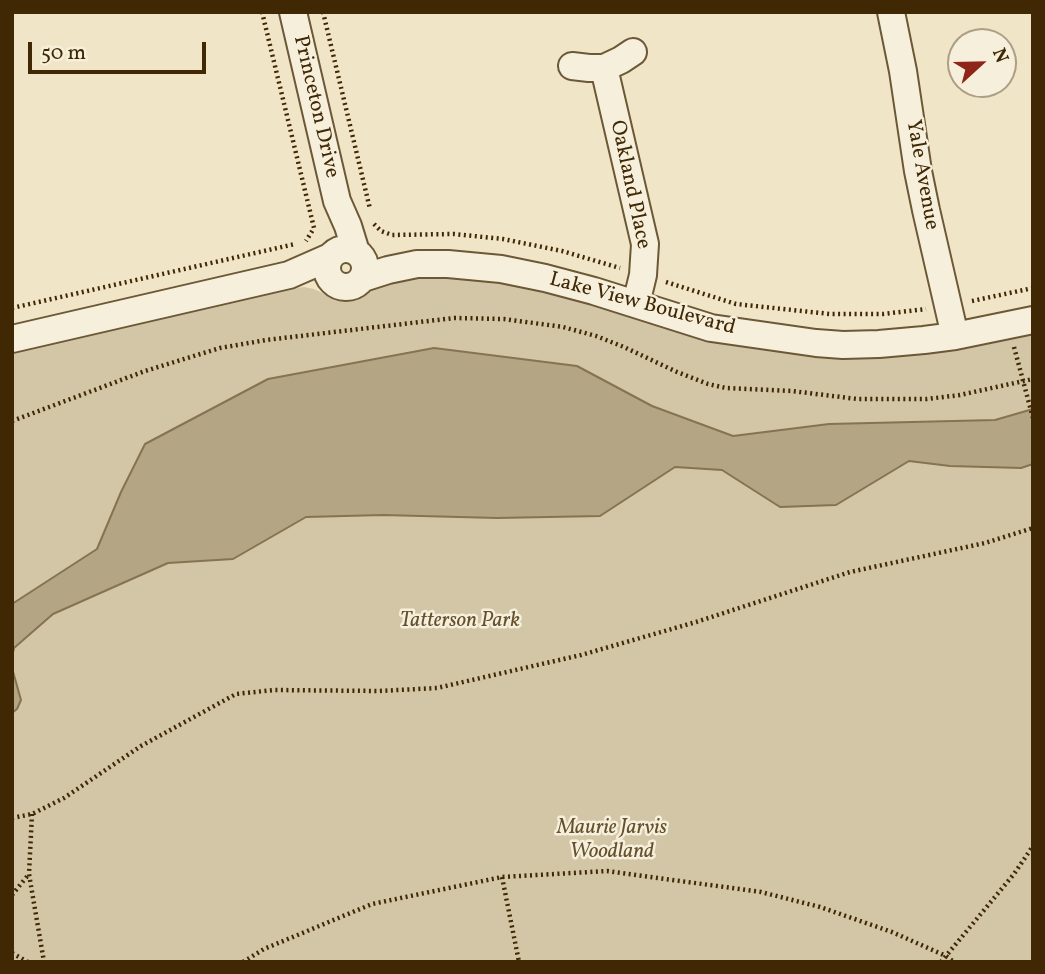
<!DOCTYPE html>
<style>
body{margin:0}
#map{position:relative;width:1045px;height:974px;overflow:hidden;background:#f0e6c7;font-family:Vollkorn,serif}
canvas{display:block}
.frame{position:absolute;inset:0;border:14px solid #402805;pointer-events:none}
.north{position:absolute;left:947px;top:28px;width:70px;height:70px;box-sizing:border-box;background:#f5efdb;border:2px solid #ad9f85;border-radius:50%;rotate:68deg;font-size:19px;font-weight:700;line-height:28px;text-align:center;color:#402805}
.north::after{content:'';display:block;margin:auto;width:24px;height:32px;background:#8f2418;clip-path:polygon(50% 0,100% 100%,50% 72%,0 100%)}
.scale{position:absolute;left:28px;top:42px;width:178px;height:32px;box-sizing:border-box;border:4px solid #402805;border-top:0;padding-left:9px;font-size:21px;line-height:24px;white-space:nowrap;color:#402805;-webkit-text-stroke:5px #f5efdb;paint-order:stroke}
</style>
<div id="map">
<canvas width="1045" height="974"></canvas>
<div class="frame"></div>
<div class="north">N</div>
<div class="scale">50 m</div>
</div>
<script>
const ctx = document.querySelector('canvas').getContext('2d');
ctx.lineJoin = 'round';
function fillPath(path, color) {
  ctx.fillStyle = color;
  ctx.fill(path, 'evenodd');
}
function toPath(rows) {
  const path = new Path2D();
  for (const r of rows) {
    if (r.length === 3) {
      path.moveTo(r[0] + r[2], r[1]);
      path.arc(r[0], r[1], r[2], 0, 2 * Math.PI);
      continue;
    }
    path.moveTo(r[0], r[1]);
    for (let i = 2; i < r.length; i += 2) path.lineTo(r[i], r[i + 1]);
  }
  return path;
}
function strokePath(path, color, width, dash) {
  ctx.strokeStyle = color;
  ctx.lineWidth = width;
  ctx.lineCap = dash ? 'butt' : 'round';
  ctx.setLineDash(dash || []);
  ctx.stroke(path);
}
function drawText(font, color, halo, rows, align = 'center') {
  ctx.font = font + ' Vollkorn,serif';
  ctx.lineWidth = 5;
  ctx.setLineDash([]);
  ctx.textBaseline = 'middle';
  ctx.strokeStyle = halo;
  ctx.fillStyle = color;
  for (const [text, x, y, turn = 0] of rows) {
    ctx.save();
    ctx.translate(x, y);
    ctx.rotate((+turn || 0) * Math.PI / 180);
    ctx.textAlign = isNaN(turn) ? turn : align;
    if (halo) ctx.strokeText(text, 0, 0);
    ctx.fillText(text, 0, 0);
    ctx.restore();
  }
}
fillPath(toPath([
 [427,277,470,280,510,285,551,293,590,303,679,333,724,344,769,351,828,356,870,357,914,354,952,349,1033,332,1033,962,12,962,12,353,290,289,304,287,314,289,335,299,352,300,361,298,379,284,400,278]
]), '#d2c6a6');
const water = toPath([
 [434,348,577,366,652,406,733,436,829,424,995,420,1033,409,1033,464,1021,468,950,466,909,461,836,505,780,507,722,470,675,467,600,516,497,518,383,515,306,517,233,559,168,563,53,614,14,648,12,657,12,604,97,549,121,492,145,444,268,379,434,348],
 [12,668,21,700,17,709,12,713,12,668]
]);
fillPath(water, '#b4a585');
strokePath(water, '#867352', 2);
const minor = toPath([
 [293,12,337,201,348,226,356,252],
 [891,12,903,71,918,171,926,210,955,336],
 [572,66,589,68,604,68,621,60,633,52],
 [604,68,645,244,643,275,636,304],
 [346,268,19],
 [363,278,388,270,417,264,448,264,501,269,545,278,594,291,711,328,816,343,843,345,879,344,924,340,955,336,1033,320],
 [12,339,289,275,330,257]
]);
strokePath(minor, '#6c5836', 30);
strokePath(toPath([
 [262,12,314,228,306,241],
 [323,12,370,209],
 [374,224,381,231,392,235,454,234,503,239,562,251,620,268],
 [666,282,736,304,830,314,883,314,926,309],
 [972,301,1033,288],
 [12,308,295,244],
 [1014,347,1033,418],
 [12,421,145,371,220,348,266,340,454,318,504,319,563,327,596,336,624,347,677,372,708,384,726,388,792,391,857,399,927,399,960,395,1033,379],
 [32,814,29,874,44,962],
 [12,818,32,814,64,798,141,746,236,694,274,690,379,691,437,688,581,655,696,622,850,572,985,543,1033,528],
 [502,877,519,962],
 [12,895,29,874],
 [12,953,28,962],
 [243,962,264,949,372,904,502,877,607,871,761,892,820,907,892,932,946,956,954,962],
 [941,962,1014,874,1033,846]
]), '#402805', 4.5, [2, 3.5]);
strokePath(minor, '#f5efdb', 26);
drawText('21px', '#402805', '#f5efdb', [
 ["Princeton Drive",315,107,77],
 ["Yale Avenue",921,175,80],
 ["Oakland Place",629,185,78],
 ["Lake View Boulevard",642,305,15]
]);
drawText('italic 21px', '#64502d', '#f5efdb', [
 ["Tatterson Park",460,622],
 ["Maurie Jarvis",612,829],
 ["Woodland",612,853]
]);
</script>
